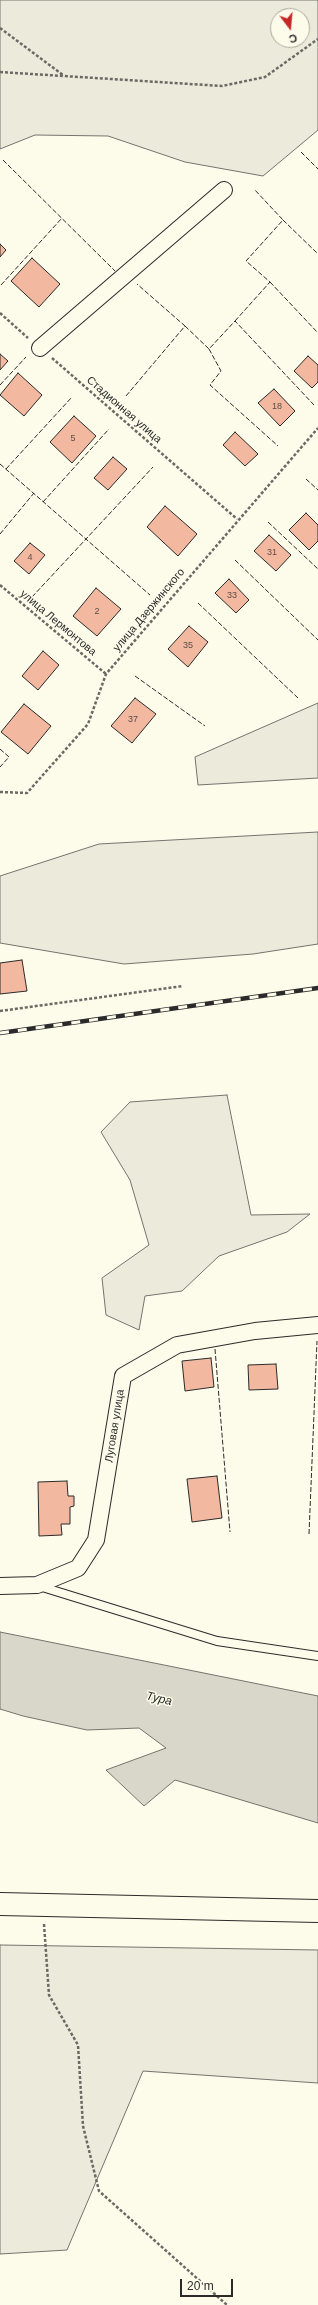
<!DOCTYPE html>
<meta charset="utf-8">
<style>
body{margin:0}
#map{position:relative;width:318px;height:2305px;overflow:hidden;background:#fdfbea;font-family:Helvetica,sans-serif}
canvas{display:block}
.north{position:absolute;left:270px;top:8px;width:40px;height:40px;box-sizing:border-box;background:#fdfbea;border:1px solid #a9a89e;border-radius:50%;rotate:164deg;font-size:11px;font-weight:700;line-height:16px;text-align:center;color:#2b2b2b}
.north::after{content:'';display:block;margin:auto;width:14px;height:18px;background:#c62828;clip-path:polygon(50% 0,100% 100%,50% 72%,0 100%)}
.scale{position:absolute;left:180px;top:2279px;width:53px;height:18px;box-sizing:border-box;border:2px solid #2b2b2b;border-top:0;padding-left:5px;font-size:12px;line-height:14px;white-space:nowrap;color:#2b2b2b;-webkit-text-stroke:3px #fdfbea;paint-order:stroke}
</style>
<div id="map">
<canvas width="318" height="2305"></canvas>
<div class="north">С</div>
<div class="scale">20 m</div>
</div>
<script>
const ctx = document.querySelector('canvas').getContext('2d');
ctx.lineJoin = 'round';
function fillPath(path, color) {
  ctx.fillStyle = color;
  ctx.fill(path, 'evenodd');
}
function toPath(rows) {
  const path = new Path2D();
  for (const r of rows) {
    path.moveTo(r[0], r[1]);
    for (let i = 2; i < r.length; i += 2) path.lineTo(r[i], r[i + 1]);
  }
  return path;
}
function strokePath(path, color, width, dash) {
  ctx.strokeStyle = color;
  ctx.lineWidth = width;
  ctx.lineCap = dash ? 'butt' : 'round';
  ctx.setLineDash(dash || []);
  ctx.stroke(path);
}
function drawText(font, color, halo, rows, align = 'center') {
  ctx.font = font + ' Helvetica,sans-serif';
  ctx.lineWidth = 3;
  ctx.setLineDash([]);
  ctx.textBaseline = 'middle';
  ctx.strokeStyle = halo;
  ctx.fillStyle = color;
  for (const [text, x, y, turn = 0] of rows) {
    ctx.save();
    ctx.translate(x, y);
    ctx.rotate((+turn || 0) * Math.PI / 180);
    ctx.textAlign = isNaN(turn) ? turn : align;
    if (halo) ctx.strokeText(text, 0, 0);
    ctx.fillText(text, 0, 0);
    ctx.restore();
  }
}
const green = toPath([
 [0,0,318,0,318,130,263,176,185,162,108,136,35,135,0,149,0,0],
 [278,16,302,16,302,40,278,40,278,16],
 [318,703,318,778,198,785,195,757,318,703],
 [318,832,318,944,253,954,124,964,0,943,0,876,99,844,318,832],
 [227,1095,251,1215,310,1214,287,1232,219,1256,182,1291,145,1296,139,1330,106,1315,102,1278,149,1245,130,1180,101,1132,130,1102,227,1095],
 [0,1945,318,1950,318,2083,143,2071,67,2250,0,2254,0,1945]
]);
fillPath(green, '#ecebdb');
strokePath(green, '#74746e', 1);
const water = toPath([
 [0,1632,318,1696,318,1823,175,1780,144,1806,106,1770,166,1748,139,1728,87,1730,23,1716,0,1709,0,1632]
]);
fillPath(water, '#d8d7c9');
strokePath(water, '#74746e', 1);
const building = toPath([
 [0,244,6,250,0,257,0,244],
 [32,258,60,284,39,307,11,281,32,258],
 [0,354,8,361,0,370,0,354],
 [308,356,318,365,318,382,312,388,294,371,308,356],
 [18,373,42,395,24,416,0,395,18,373],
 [274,389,295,411,280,426,258,403,274,389],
 [74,416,96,436,72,463,50,442,74,416],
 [235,432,258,454,245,466,223,445,235,432],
 [113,457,127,469,108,490,94,478,113,457],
 [165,506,197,534,178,556,147,527,165,506],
 [306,513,318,525,318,541,309,550,289,530,306,513],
 [269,535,291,555,276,571,254,551,269,535],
 [30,543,45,555,29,574,14,561,30,543],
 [229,579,249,600,236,613,215,593,229,579],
 [96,588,121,609,97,636,73,616,96,588],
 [189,626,208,642,188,667,168,649,189,626],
 [43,651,59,665,38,690,22,676,43,651],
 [135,698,156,714,132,743,111,726,135,698],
 [24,704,51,726,28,754,1,732,24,704],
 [22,960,27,991,0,994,0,963,22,960],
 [211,1358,214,1387,185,1391,182,1361,211,1358],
 [276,1364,278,1389,249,1390,248,1365,276,1364],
 [217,1476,222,1518,192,1522,187,1479,217,1476],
 [67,1481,68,1496,74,1496,74,1506,70,1507,70,1524,61,1524,62,1535,39,1536,38,1482,67,1481]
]);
fillPath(building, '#f2b8a0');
strokePath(building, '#2b2b2b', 1);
const lane = toPath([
 [39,1586,217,1641,318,1656]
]);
const street = toPath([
 [40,348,224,190],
 [0,1586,37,1585,78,1568,96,1540,123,1376,177,1345,255,1331,318,1325]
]);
const primary = toPath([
 [0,1904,318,1911]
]);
strokePath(lane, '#2b2b2b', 10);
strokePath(street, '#2b2b2b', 18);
strokePath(primary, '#2b2b2b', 24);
strokePath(toPath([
 [0,28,63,75],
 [0,72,222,86,265,77,318,39],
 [0,313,28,338],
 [52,358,237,519],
 [0,585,106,674],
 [0,792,27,793,88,724,106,674,318,428],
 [0,1011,183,986],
 [44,1924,49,1995,78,2045,83,2126,99,2191,227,2305]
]), '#6a6964', 2.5, [3, 2]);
strokePath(lane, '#fdfbea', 8);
strokePath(street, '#fdfbea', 16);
strokePath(primary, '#fdfbea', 22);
const rail = toPath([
 [0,1033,318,988]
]);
strokePath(rail, '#2b2b2b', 4.5);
strokePath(rail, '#fdfbea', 3, [9]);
strokePath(toPath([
 [301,152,318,169],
 [3,160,115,271],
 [283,220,318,254],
 [270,282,318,333],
 [1,285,62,218],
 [235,321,270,282,246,261,283,220,254,189],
 [185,326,209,349,235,321,314,405],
 [209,349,221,371,210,385,278,446],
 [0,385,26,357],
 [126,396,185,326,137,284],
 [0,464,150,595],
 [6,469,72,397],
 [306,479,318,490],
 [43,502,109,429],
 [268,522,318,569],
 [0,534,34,493],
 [235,560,318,640],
 [32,597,153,467],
 [198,603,298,698],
 [135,676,205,726],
 [0,749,9,757,0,767],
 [215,1349,230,1532],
 [309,1534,317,1341]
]), '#2b2b2b', 1, [5, 2]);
drawText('9px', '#5d4e48', null, [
 ["18",277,407],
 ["5",73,439],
 ["31",272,553],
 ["4",30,558],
 ["33",232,596],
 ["2",97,612],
 ["35",188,646],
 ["37",133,720]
]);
drawText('11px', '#2b2b2b', '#fdfbea', [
 ["Стадионная улица",124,410,41],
 ["улица Дзержинского",149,610,-50],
 ["улица Лермонтова",58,623,40],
 ["Луговая улица",115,1426,-81]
]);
drawText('italic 12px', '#2b2b2b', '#fdfbea', [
 ["Тура",159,1699,13]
]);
</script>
